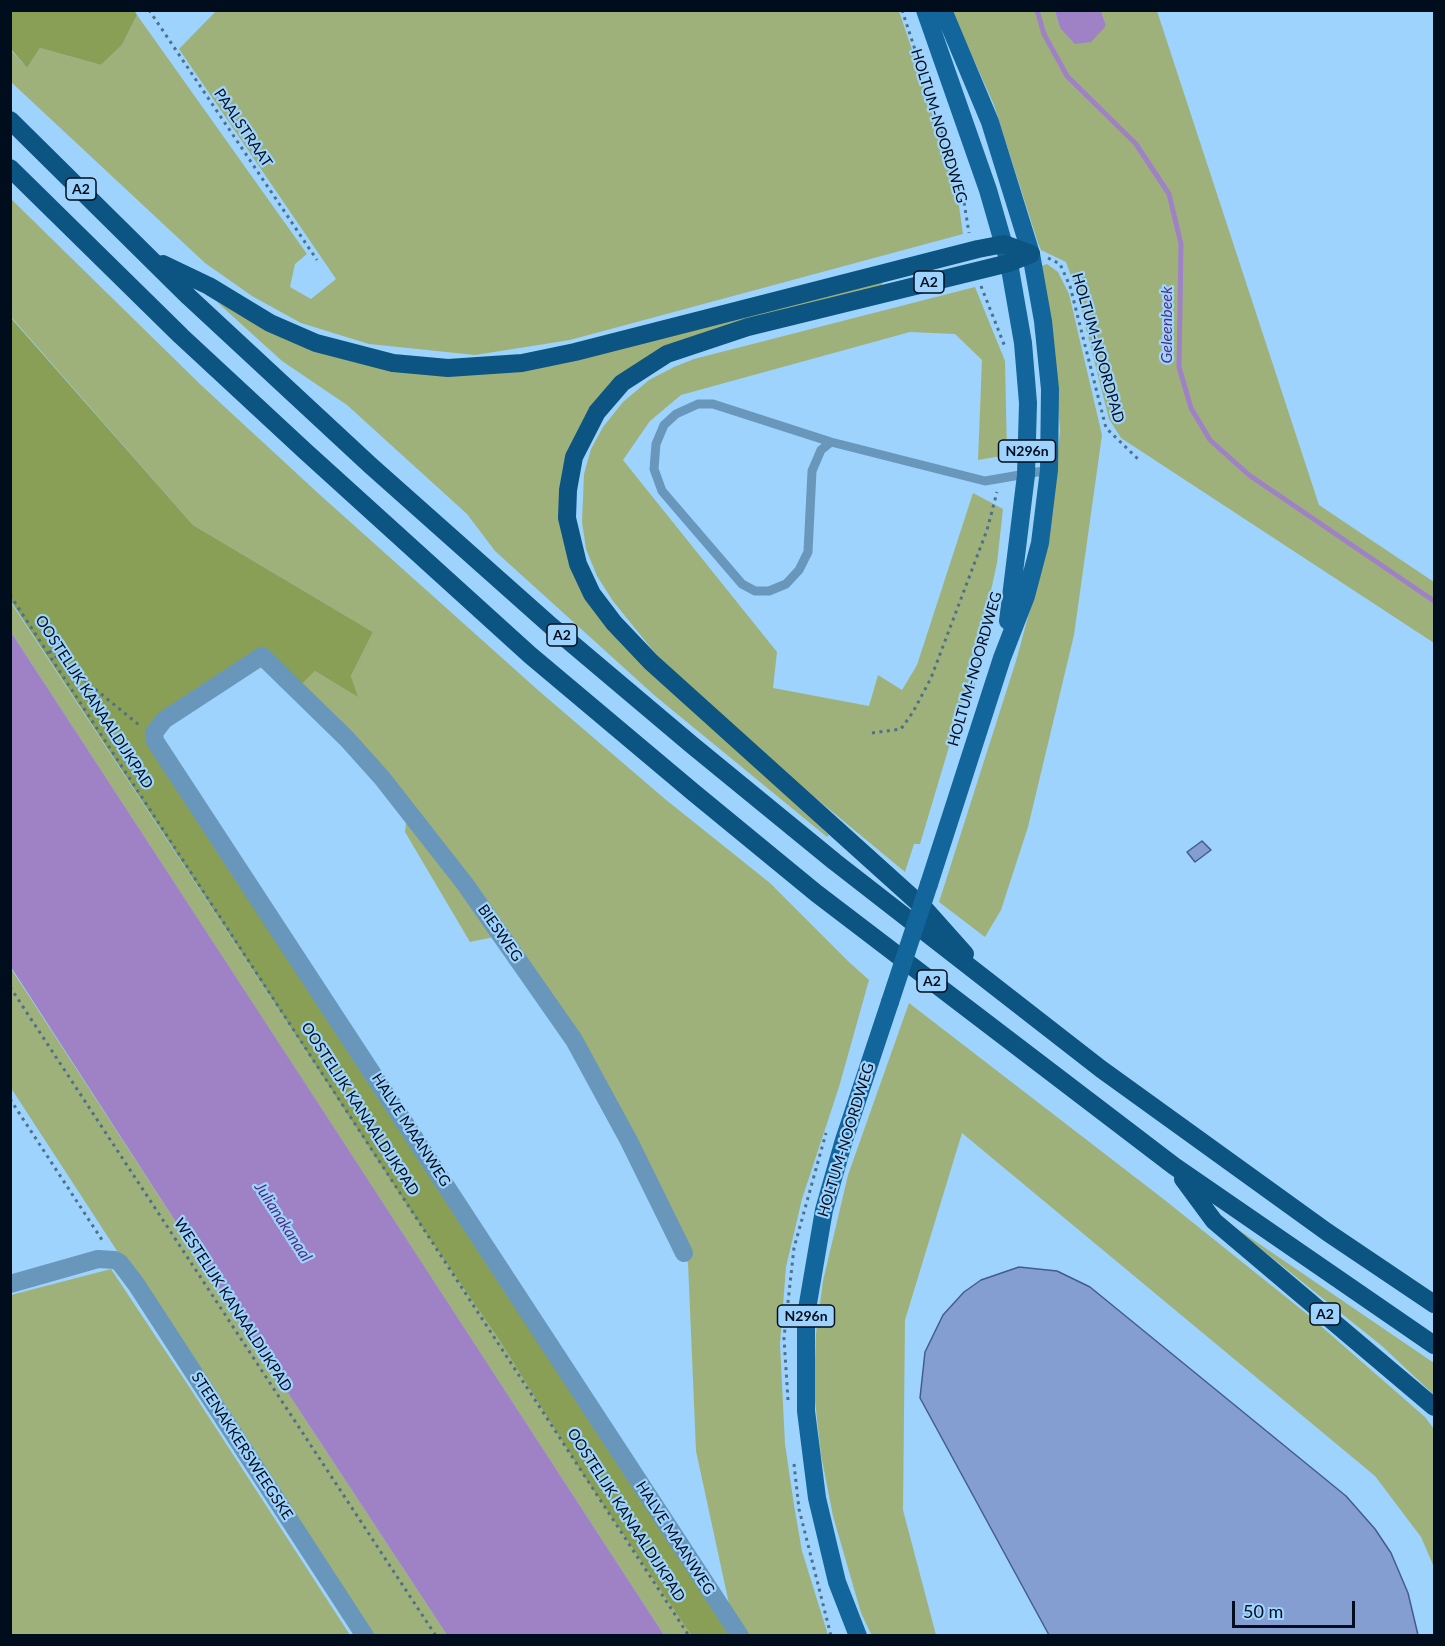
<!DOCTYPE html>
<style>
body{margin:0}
#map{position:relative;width:1445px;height:1646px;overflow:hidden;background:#9ed3fd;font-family:Lato,sans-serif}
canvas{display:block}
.frame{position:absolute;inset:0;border:12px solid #000d1c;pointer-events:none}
.scale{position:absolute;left:1232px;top:1601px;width:123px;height:27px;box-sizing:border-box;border:3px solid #000d1c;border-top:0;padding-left:8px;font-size:18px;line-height:21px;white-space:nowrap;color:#000d1c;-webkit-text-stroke:4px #9ed3fd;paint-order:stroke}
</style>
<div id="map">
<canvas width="1445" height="1646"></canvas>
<div class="frame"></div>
<div class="scale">50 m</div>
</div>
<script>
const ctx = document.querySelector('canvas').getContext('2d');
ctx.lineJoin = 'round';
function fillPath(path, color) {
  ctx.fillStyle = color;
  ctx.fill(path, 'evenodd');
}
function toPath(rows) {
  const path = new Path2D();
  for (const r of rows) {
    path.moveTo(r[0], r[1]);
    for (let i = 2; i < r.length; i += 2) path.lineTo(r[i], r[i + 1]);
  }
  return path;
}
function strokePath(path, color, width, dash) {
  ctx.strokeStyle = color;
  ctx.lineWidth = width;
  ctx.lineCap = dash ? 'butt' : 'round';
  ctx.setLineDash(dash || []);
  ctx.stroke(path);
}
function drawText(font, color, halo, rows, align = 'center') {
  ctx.font = font + ' Lato,sans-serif';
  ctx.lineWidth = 4.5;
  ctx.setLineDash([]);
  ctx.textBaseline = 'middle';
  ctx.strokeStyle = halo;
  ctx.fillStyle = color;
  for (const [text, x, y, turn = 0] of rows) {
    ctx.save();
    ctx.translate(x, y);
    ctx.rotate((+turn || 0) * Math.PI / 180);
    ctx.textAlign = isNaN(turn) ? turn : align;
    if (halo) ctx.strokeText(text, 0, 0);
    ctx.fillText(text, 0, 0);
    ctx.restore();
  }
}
fillPath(toPath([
 [216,11,899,11,955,177,963,234,570,340,475,355,369,344,301,323,252,296,205,263,11,82,10,49,27,68,40,48,101,65,122,45,137,15,307,254,295,264,290,287,311,299,336,279,179,49],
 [952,11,1055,11,1060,28,1106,27,1101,11,1157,11,1319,505,1434,582,1434,643,1121,438,1109,419,1077,293,1066,262,1041,250,1038,243,994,105],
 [10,198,201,385,319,494,539,691,665,799,770,883,849,962,869,980,839,1087,802,1199,786,1267,780,1344,785,1444,794,1505,802,1551,828,1635,740,1635,734,1627,696,1451,688,1263,582,1060,494,937,470,942,405,832,407,815,294,692,315,671,357,696,351,676,373,632,193,525,11,317],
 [1047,264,1058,272,1069,294,1102,435,1074,635,1028,827,1001,910,985,937,939,902,1016,661,1049,540,1060,430,1053,348,1041,266],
 [882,282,883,289,664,350,581,426,570,564,678,695,829,835,827,837,654,695,495,551,467,514,347,405,282,361,217,302,265,326,433,373],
 [975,287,1005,361,1007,455,978,460,982,360,955,334,910,332,681,395,650,421,623,460,777,652,773,688,869,706,878,675,902,690,917,665,973,493,1003,509,997,563,978,650,920,844,914,844,905,872,684,689,613,601,597,576,586,549,582,522,584,474,591,449,603,427,623,402,649,380,674,367,694,359],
 [10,601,408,1207,498,1338,584,1476,691,1635,664,1635,11,632],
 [10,967,192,1247,447,1635,367,1635,11,1088],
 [909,1003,1166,1201,1307,1314,1425,1417,1434,1429,1434,1567,1421,1537,1375,1476,962,1133,905,1320,903,1510,936,1635,872,1636,861,1613,833,1516,821,1455,814,1392,816,1333,823,1281,848,1175],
 [1230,1224,1434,1363,1434,1395,1382,1346],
 [111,1269,188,1385,350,1635,11,1635,11,1295]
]), '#9fb17b');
fillPath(toPath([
 [134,10,137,15,122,45,101,65,40,48,27,68,11,49,11,11],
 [10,317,193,525,373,632,351,676,358,697,315,671,294,692,254,662,150,734,739,1635,691,1635,584,1476,498,1338,408,1207,11,601]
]), '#899f55');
fillPath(toPath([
 [1055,11,1101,11,1106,26,1091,42,1075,44,1060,28],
 [11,632,318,1103,664,1635,447,1635,192,1247,11,967]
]), '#9f82c6');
strokePath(toPath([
 [1037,10,1044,34,1067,76,1136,144,1169,194,1181,244,1179,367,1191,408,1210,440,1249,475,1434,601]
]), '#9f82c6', 5);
const building = toPath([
 [1202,841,1211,850,1195,862,1187,852,1202,841],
 [1019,1267,1057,1271,1090,1287,1346,1496,1375,1529,1391,1553,1408,1593,1418,1635,1049,1635,920,1398,925,1352,943,1315,964,1292,981,1280,1019,1267]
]);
fillPath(building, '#849ed1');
strokePath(building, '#445c8a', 1.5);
strokePath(toPath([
 [149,10,317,260],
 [902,10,963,196,969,233],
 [1048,258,1060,264,1070,286,1106,428,1138,459],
 [981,286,1005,347],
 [10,595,689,1636],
 [49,651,139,725],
 [962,722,991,621],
 [872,733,901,729,913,712,931,678,987,530,997,492],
 [10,987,436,1636],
 [10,1099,104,1243],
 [788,1400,784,1338,794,1248,826,1133],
 [794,1464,799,1509,831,1636]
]), '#4f708c', 3, [3, 4.5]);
strokePath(toPath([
 [831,442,821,450,812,471,808,552,799,570,786,584,769,591,755,591,742,584,662,491,654,469,656,444,664,425,676,414,698,404,713,404,831,442,985,481,1049,470]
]), '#6997bc', 9);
strokePath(toPath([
 [684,1253,629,1141,574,1040,465,884,382,778,347,739,262,656,164,720,154,733,155,741,740,1636],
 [10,1284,98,1259,115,1260,120,1263,136,1284,365,1636]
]), '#6997bc', 18);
strokePath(toPath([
 [925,10,988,190,1009,263,1023,343,1028,403,1026,475,1008,621],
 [929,884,1002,658,1026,596,1040,543,1049,470,1050,389,1043,321,1031,254,990,122,943,10],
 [858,1636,837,1582,817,1498,806,1411,806,1315,824,1210,844,1140,890,1002]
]), '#13669b', 18);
strokePath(toPath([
 [10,120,189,297,370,465,551,626,692,745,835,862,1101,1069,1327,1232,1434,1304],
 [10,168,181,336,305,451,530,655,693,792,816,893,1174,1166,1434,1345],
 [163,264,209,286,270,323,316,343,393,363,448,368,522,363,575,352,978,249,1004,244,1031,254],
 [965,954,924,908,651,662,614,623,592,594,578,564,567,518,568,490,574,457,597,412,622,383,667,354,748,327,1009,263,1031,254],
 [1183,1179,1214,1221,1434,1407]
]), '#0c5481', 18);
strokePath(toPath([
 [890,1002,929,884]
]), '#13669b', 18);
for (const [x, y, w] of [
 [81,189,30],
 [929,282,30],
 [1027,451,57],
 [562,635,30],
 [932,981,30],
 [1325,1314,30],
 [806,1316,57]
]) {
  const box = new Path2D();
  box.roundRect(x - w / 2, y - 11, w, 22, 4.5);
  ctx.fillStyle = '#9ed3fd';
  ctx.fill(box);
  strokePath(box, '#000d1c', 1.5);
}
drawText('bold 14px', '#000d1c', null, [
 ["A2",81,189],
 ["A2",929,282],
 ["N296n",1027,451],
 ["A2",562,635],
 ["A2",932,981],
 ["A2",1325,1314],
 ["N296n",806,1316]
]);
drawText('15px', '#000d1c', '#9ed3fd', [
 ["HOLTUM-NOORDWEG",939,126,73],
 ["PAALSTRAAT",243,128,56],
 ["HOLTUM-NOORDPAD",1098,348,74],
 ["HOLTUM-NOORDWEG",975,669,-74],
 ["OOSTELIJK KANAALDIJKPAD",94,702,57],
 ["BIESWEG",500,933,55],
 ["OOSTELIJK KANAALDIJKPAD",360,1109,57],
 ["HALVE MAANWEG",411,1130,57],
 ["HOLTUM-NOORDWEG",846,1140,-73],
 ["WESTELIJK KANAALDIJKPAD",233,1305,57],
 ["STEENAKKERSWEEGSKE",242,1446,57],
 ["OOSTELIJK KANAALDIJKPAD",626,1515,57],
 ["HALVE MAANWEG",675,1538,57]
]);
drawText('italic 16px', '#542c7e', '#9ed3fd', [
 ["Geleenbeek",1167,325,-90],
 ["Julianakanaal",283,1222,57]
]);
</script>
